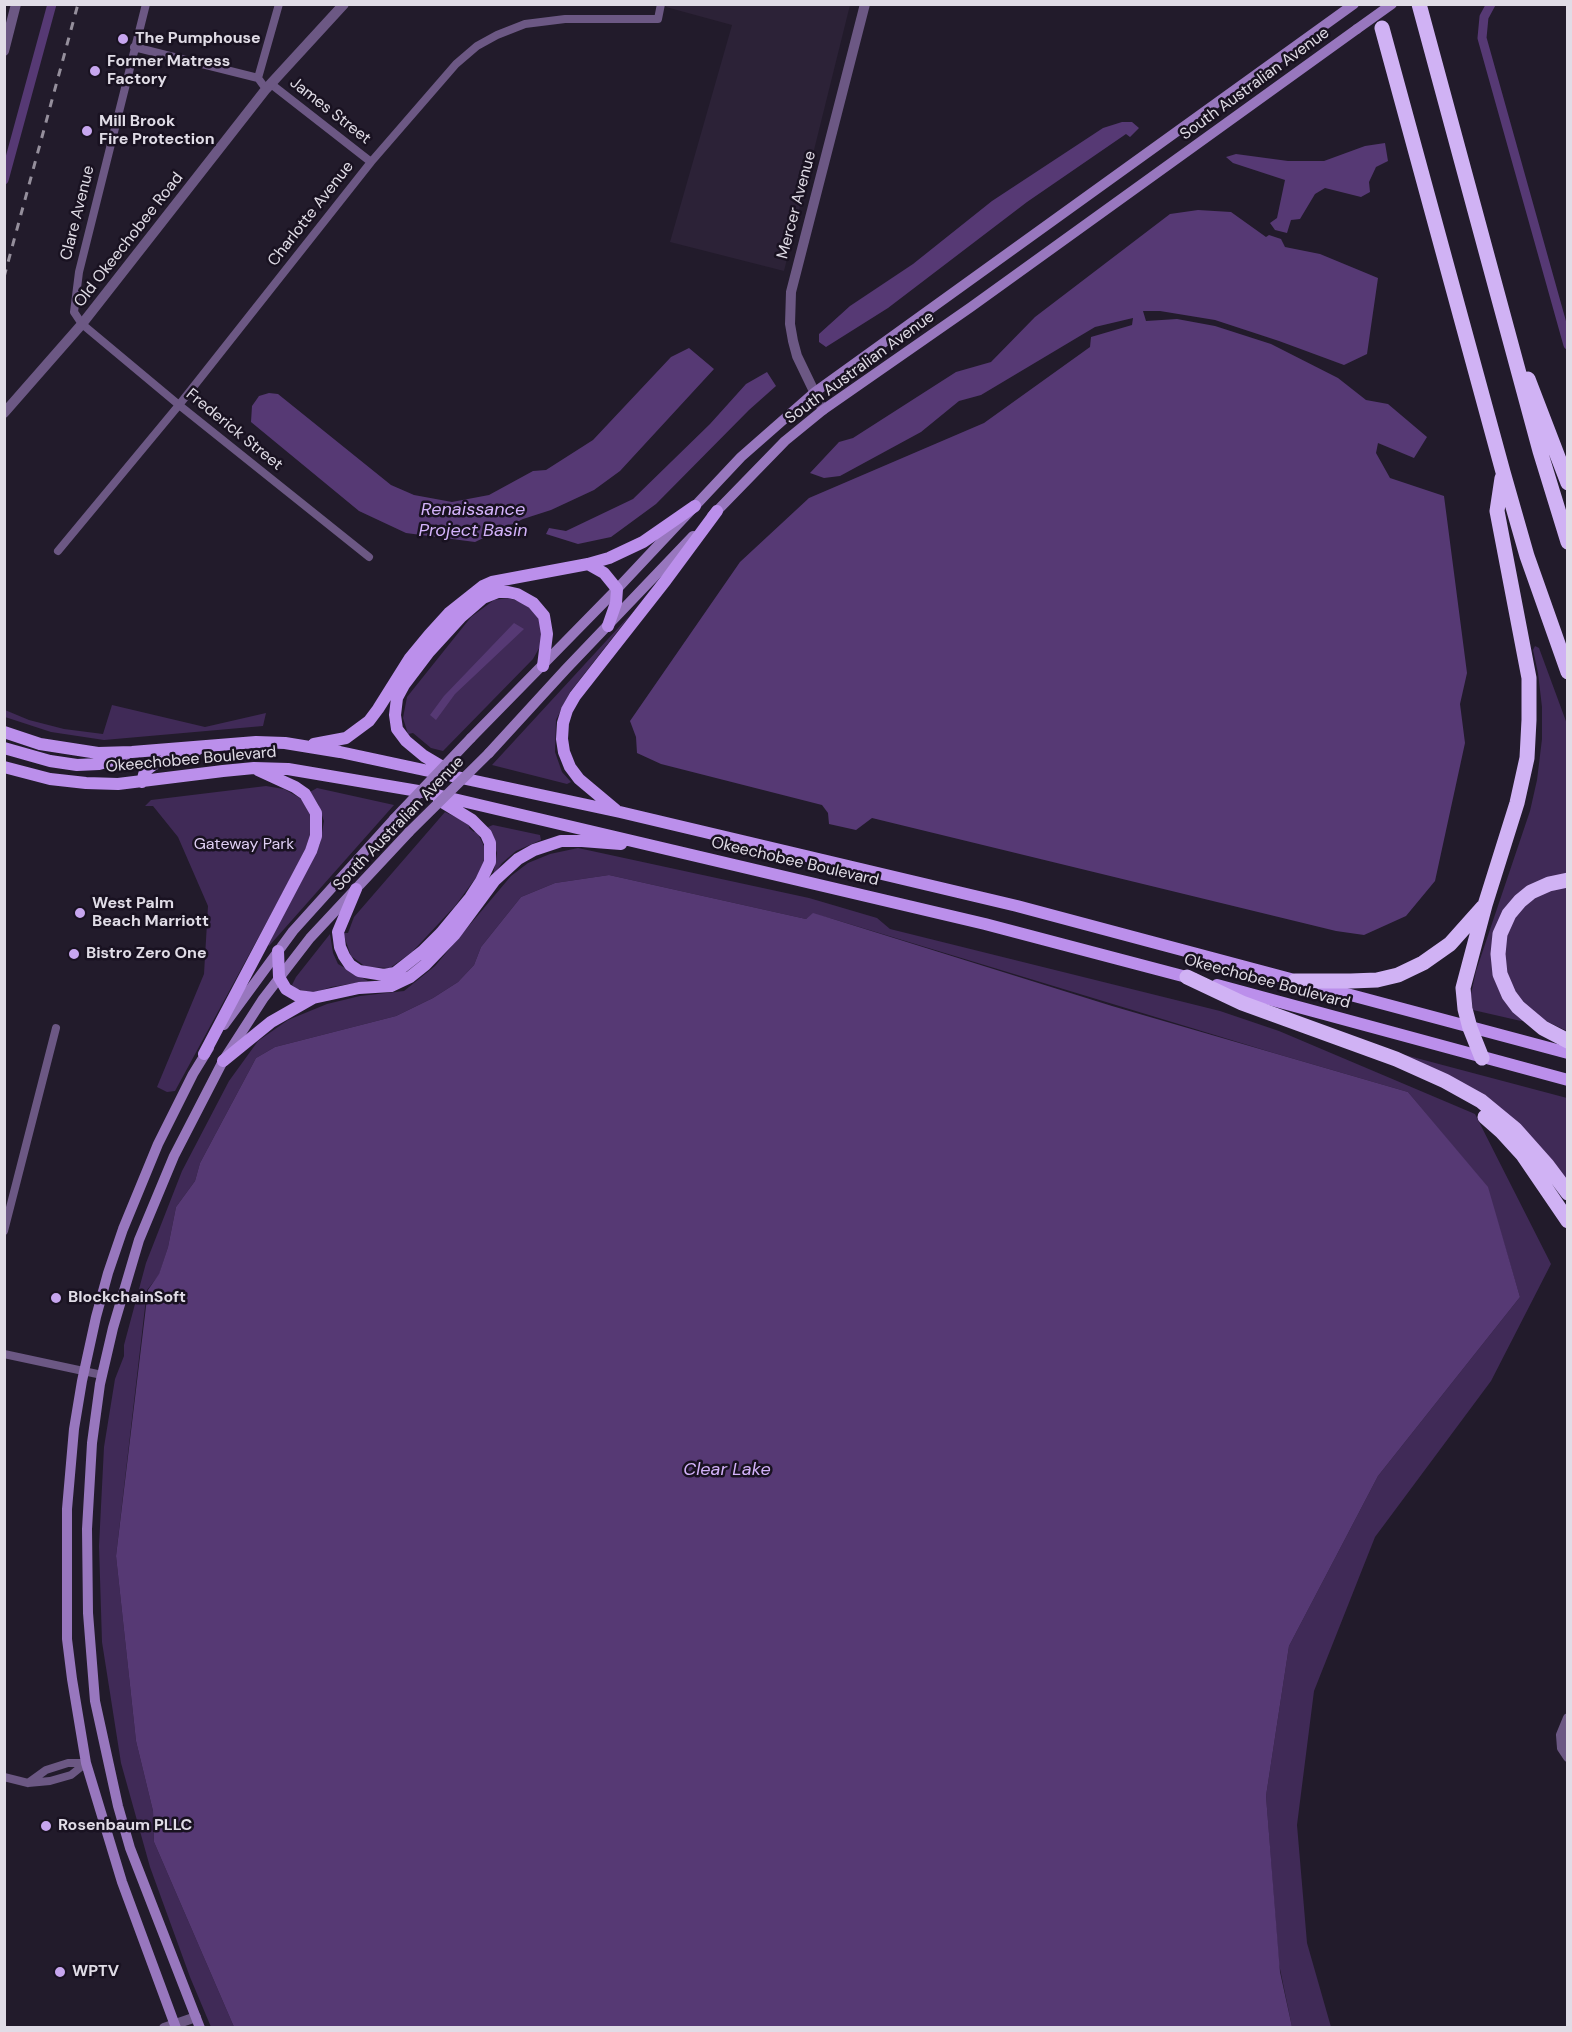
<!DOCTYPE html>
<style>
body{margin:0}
#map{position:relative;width:1572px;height:2032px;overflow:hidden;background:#221b2b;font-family:"DM Sans",sans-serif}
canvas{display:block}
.frame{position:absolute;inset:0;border:6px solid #e0dce6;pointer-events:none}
</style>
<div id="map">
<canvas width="1572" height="2032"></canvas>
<div class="frame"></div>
</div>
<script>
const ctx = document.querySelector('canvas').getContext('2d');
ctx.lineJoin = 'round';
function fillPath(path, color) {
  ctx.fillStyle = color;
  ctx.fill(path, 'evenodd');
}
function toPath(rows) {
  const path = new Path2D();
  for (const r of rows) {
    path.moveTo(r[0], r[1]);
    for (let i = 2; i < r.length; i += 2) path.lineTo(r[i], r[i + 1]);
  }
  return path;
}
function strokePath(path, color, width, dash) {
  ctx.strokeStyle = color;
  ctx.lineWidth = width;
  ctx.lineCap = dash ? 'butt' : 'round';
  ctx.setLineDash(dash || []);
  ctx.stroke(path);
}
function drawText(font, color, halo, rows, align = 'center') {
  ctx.font = font + ' "DM Sans",sans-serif';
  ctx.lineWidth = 5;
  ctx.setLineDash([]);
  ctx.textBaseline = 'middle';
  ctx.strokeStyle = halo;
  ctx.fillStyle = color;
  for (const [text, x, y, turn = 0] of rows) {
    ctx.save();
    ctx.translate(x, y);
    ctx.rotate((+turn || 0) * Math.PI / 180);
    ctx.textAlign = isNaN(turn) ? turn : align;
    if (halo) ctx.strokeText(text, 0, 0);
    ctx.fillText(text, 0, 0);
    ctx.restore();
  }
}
fillPath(toPath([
 [667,4,850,5,784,271,670,242,732,25,666,7]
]), '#2c2237');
fillPath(toPath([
 [508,598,521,602,535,611,542,624,542,643,533,659,443,751,431,748,413,733,408,734,403,718,407,697,471,617,494,600],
 [631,614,570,692,556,720,555,752,562,772,571,782,567,784,492,765],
 [1535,646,1539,648,1567,724,1567,876,1540,883,1493,945,1524,1020,1521,1021,1473,1010,1471,994,1476,971,1530,811,1537,780,1542,739,1542,707,1538,673,1533,650],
 [112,705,205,727,266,713,263,726,104,740,51,732,5,717,5,710,29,720,64,729,103,734],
 [266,786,284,789,300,798,310,811,313,829,308,846,175,1091,167,1092,157,1087,204,974,208,906,178,837,153,806,145,806,151,800],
 [317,788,394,805,269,946,267,943,320,844,324,821,318,804,310,792],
 [445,812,470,824,469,828,474,832,476,830,486,850,483,868,455,906,412,952,390,968,366,967,351,956,343,933,348,933,354,917],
 [493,825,540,835,541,840,516,851,502,863,493,876,497,853,488,827],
 [578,848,809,898,877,918,890,929,1220,1011,1279,1031,1475,1114,1551,1264,1491,1381,1375,1537,1314,1691,1297,1825,1307,1943,1331,2027,1292,2027,1279,1964,1266,1796,1289,1646,1378,1476,1520,1297,1487,1187,1408,1092,1274,1053,833,919,813,914,806,919,609,875,555,883,521,897,481,947,474,965,458,982,433,998,396,1016,275,1047,256,1058,200,1163,195,1181,176,1207,168,1247,159,1275,147,1290,116,1556,136,1741,153,1811,154,1842,234,2027,211,2027,190,1977,150,1867,121,1763,102,1642,99,1546,104,1447,115,1379,124,1356,124,1345,146,1263,182,1171,229,1081,258,1041,288,1020,327,1004,360,996,404,991,435,966,511,876,528,863,550,854],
 [1567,885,1567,1031,1544,1020,1522,1005,1507,979,1503,946,1515,915,1534,896],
 [330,934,333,953,338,964,368,981,331,987,313,993,297,989,292,985,296,977],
 [1405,1055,1567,1098,1567,1184,1522,1130,1403,1056]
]), '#402a57');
fillPath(toPath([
 [1122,122,1132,122,1139,128,1130,137,1126,134,1027,202,888,308,826,347,819,342,819,334,850,306,913,264,992,201,1103,128],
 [1385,143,1388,161,1376,167,1369,182,1370,192,1361,197,1325,188,1315,194,1300,219,1291,220,1287,233,1275,230,1270,223,1277,218,1285,180,1233,163,1226,157,1236,154,1288,161,1324,161,1365,146],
 [1198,210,1231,212,1266,237,1269,235,1281,239,1285,247,1320,254,1378,278,1367,354,1344,365,1279,341,1215,320,1160,311,1143,311,1146,321,1177,319,1215,326,1271,344,1338,378,1366,400,1388,404,1427,437,1414,458,1378,443,1376,453,1390,478,1444,496,1467,673,1460,704,1465,743,1435,881,1406,916,1364,935,1336,931,872,818,856,830,829,824,828,813,822,805,661,764,637,753,636,737,630,721,740,562,809,498,984,423,1090,347,1091,337,1132,325,1133,318,1095,327,981,395,959,401,921,432,840,476,824,478,810,473,839,442,853,438,956,372,991,362,1035,317,1170,214],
 [689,348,714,369,620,471,594,490,551,510,523,519,475,542,406,533,359,511,251,422,252,406,259,396,269,393,278,394,391,485,414,495,452,502,489,495,533,471,546,470,593,440,671,357],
 [767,372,776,386,749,410,656,504,611,537,578,544,546,534,549,528,566,531,633,499,710,424,746,384],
 [514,623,524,629,455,694,436,720,430,715,444,696],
 [609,875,806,919,813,913,833,919,1112,1006,1408,1092,1488,1187,1520,1297,1378,1476,1289,1646,1266,1796,1280,1972,1292,2027,234,2027,154,1842,153,1811,136,1741,116,1556,148,1290,159,1274,168,1247,176,1207,195,1181,200,1163,256,1058,275,1047,396,1016,433,998,458,982,474,965,481,947,521,897,555,883]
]), '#563974');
strokePath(toPath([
 [1491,4,1484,17,1482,38,1568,345],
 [4,180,52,4]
]), '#563974', 9);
strokePath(toPath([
 [146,4,79,272,74,312,82,324,179,405,369,557],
 [134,47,258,78],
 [271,84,371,162],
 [266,89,258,78,279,4],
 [58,551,179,405,371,162,456,64,477,46,497,35,525,24,565,19,658,19,661,4],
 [4,1231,56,1028],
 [4,1354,102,1375],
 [4,1777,28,1783,50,1781,71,1775,86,1763],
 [28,1783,46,1770,68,1763,86,1763]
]), '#6c5884', 8);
strokePath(toPath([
 [4,51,16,4],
 [823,410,797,356,793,341,790,324,791,292,865,4],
 [4,413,82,324,266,89,344,4],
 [1568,1718,1561,1735,1562,1748,1568,1757],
 [164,2028,196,2017]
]), '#6c5884', 10);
strokePath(toPath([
 [712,516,785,441,823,410,971,307,1357,29],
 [471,738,617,589,741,457,815,392,1354,4],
 [489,753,566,669,693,536],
 [224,1025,293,931,394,819],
 [176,2028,122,1882,86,1763,72,1679,67,1639,67,1509,74,1429,82,1381,96,1317,108,1273,123,1229,158,1144,193,1074,209,1048],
 [200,2028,130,1848,118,1806,95,1701,88,1613,87,1529,92,1443,100,1384,113,1328,139,1240,174,1156,223,1061,263,999,310,938,409,832]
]), '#9877be', 10);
strokePath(toPath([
 [588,564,604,573,617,589,616,603,608,626],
 [4,732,40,744,98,753,132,752,256,742,285,743,340,752,620,812,1017,906,1568,1053],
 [314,744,346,738,369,721,378,709,410,658,429,635,449,613,483,586,492,582,588,564,609,558,643,542,695,506],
 [4,748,50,761,77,765,99,764,124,757],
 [4,767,50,779,86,783,118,784,223,771,254,768,288,769,424,792,985,924,1194,979],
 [451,772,424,756,406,741,397,729,395,715,397,698,404,685,429,652,461,617,483,598,498,592,508,592,517,594,533,603,544,616,547,634,543,666],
 [142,782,145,771,154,764,183,756,198,749],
 [616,810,579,779,570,767,564,752,562,739,563,723,567,710,575,696,666,580,717,511],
 [356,889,338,932,340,947,344,956,350,965,359,971,384,975,395,973,423,951,441,933,470,898,481,881,490,862,490,843,486,834,472,820,439,800],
 [278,951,279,977,286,989,298,996,313,998],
 [1217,985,1568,1080],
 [204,1054,311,851,316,836,316,813,305,794,295,787,258,770],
 [223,1061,271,1022,313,998,359,988,391,986,410,977,425,965,455,934,495,880,518,859,534,850,561,841,582,841,621,844]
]), '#bb8feb', 12);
strokePath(toPath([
 [1419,4,1540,451,1568,542],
 [1382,28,1503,472,1527,556,1568,672],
 [1528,379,1568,483],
 [1568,880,1549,884,1531,892,1520,901,1509,914,1500,934,1498,954,1500,974,1509,995,1518,1007,1543,1028,1568,1041],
 [1187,977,1242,1003,1396,1059,1445,1081,1481,1101,1515,1129,1547,1165,1568,1193],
 [1295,981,1351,981,1377,980,1398,975,1423,963,1450,944,1483,907],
 [1482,1058,1470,1028,1465,1009,1463,988,1485,905,1517,803,1527,758,1529,720,1529,678,1497,511,1502,478],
 [1485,1117,1502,1132,1523,1155,1568,1221]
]), '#d0b2f4', 15);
strokePath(toPath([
 [4,277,78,4]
]), '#958f9c', 3, [8, 8]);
strokePath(toPath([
 [1357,29,1392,4],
 [394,819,471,738],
 [409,832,489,753]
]), '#9877be', 10);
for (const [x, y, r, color] of [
 [123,39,6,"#c7a6ef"],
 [95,71,6,"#c7a6ef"],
 [87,131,6,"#c7a6ef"],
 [80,913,6,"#c7a6ef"],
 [74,954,6,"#c7a6ef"],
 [56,1298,6,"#c7a6ef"],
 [46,1826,6,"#c7a6ef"],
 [60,1972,6,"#c7a6ef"]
]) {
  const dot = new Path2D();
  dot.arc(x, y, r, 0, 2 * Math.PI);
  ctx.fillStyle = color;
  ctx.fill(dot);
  strokePath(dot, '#191221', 2);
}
drawText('bold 16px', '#e0dce6', '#191221', [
 ["The Pumphouse",135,39],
 ["Former Matress",107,62],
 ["Factory",107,80],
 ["Mill Brook",99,122],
 ["Fire Protection",99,140],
 ["West Palm",92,904],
 ["Beach Marriott",92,922],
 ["Bistro Zero One",86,954],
 ["BlockchainSoft",68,1298],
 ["Rosenbaum PLLC",58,1826],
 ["WPTV",72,1972]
], 'left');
drawText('16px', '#e0dce6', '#191221', [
 ["South Australian Avenue",1255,84,-36],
 ["James Street",330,111,38],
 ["Mercer Avenue",797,205,-75],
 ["Clare Avenue",78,213,-76],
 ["Charlotte Avenue",311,214,-52],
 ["Old Okeechobee Road",129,240,-52],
 ["South Australian Avenue",860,368,-36],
 ["Frederick Street",234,430,39],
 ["Okeechobee Boulevard",191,760,-5],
 ["South Australian Avenue",399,824,-46],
 ["Okeechobee Boulevard",795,862,13],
 ["Okeechobee Boulevard",1267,982,15]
]);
drawText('16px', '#dfcff4', '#191221', [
 ["Gateway Park",244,845]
]);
drawText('italic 18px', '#d4b3fb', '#191221', [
 ["Renaissance",473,510],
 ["Project Basin",473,531],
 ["Clear Lake",727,1470]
]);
</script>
